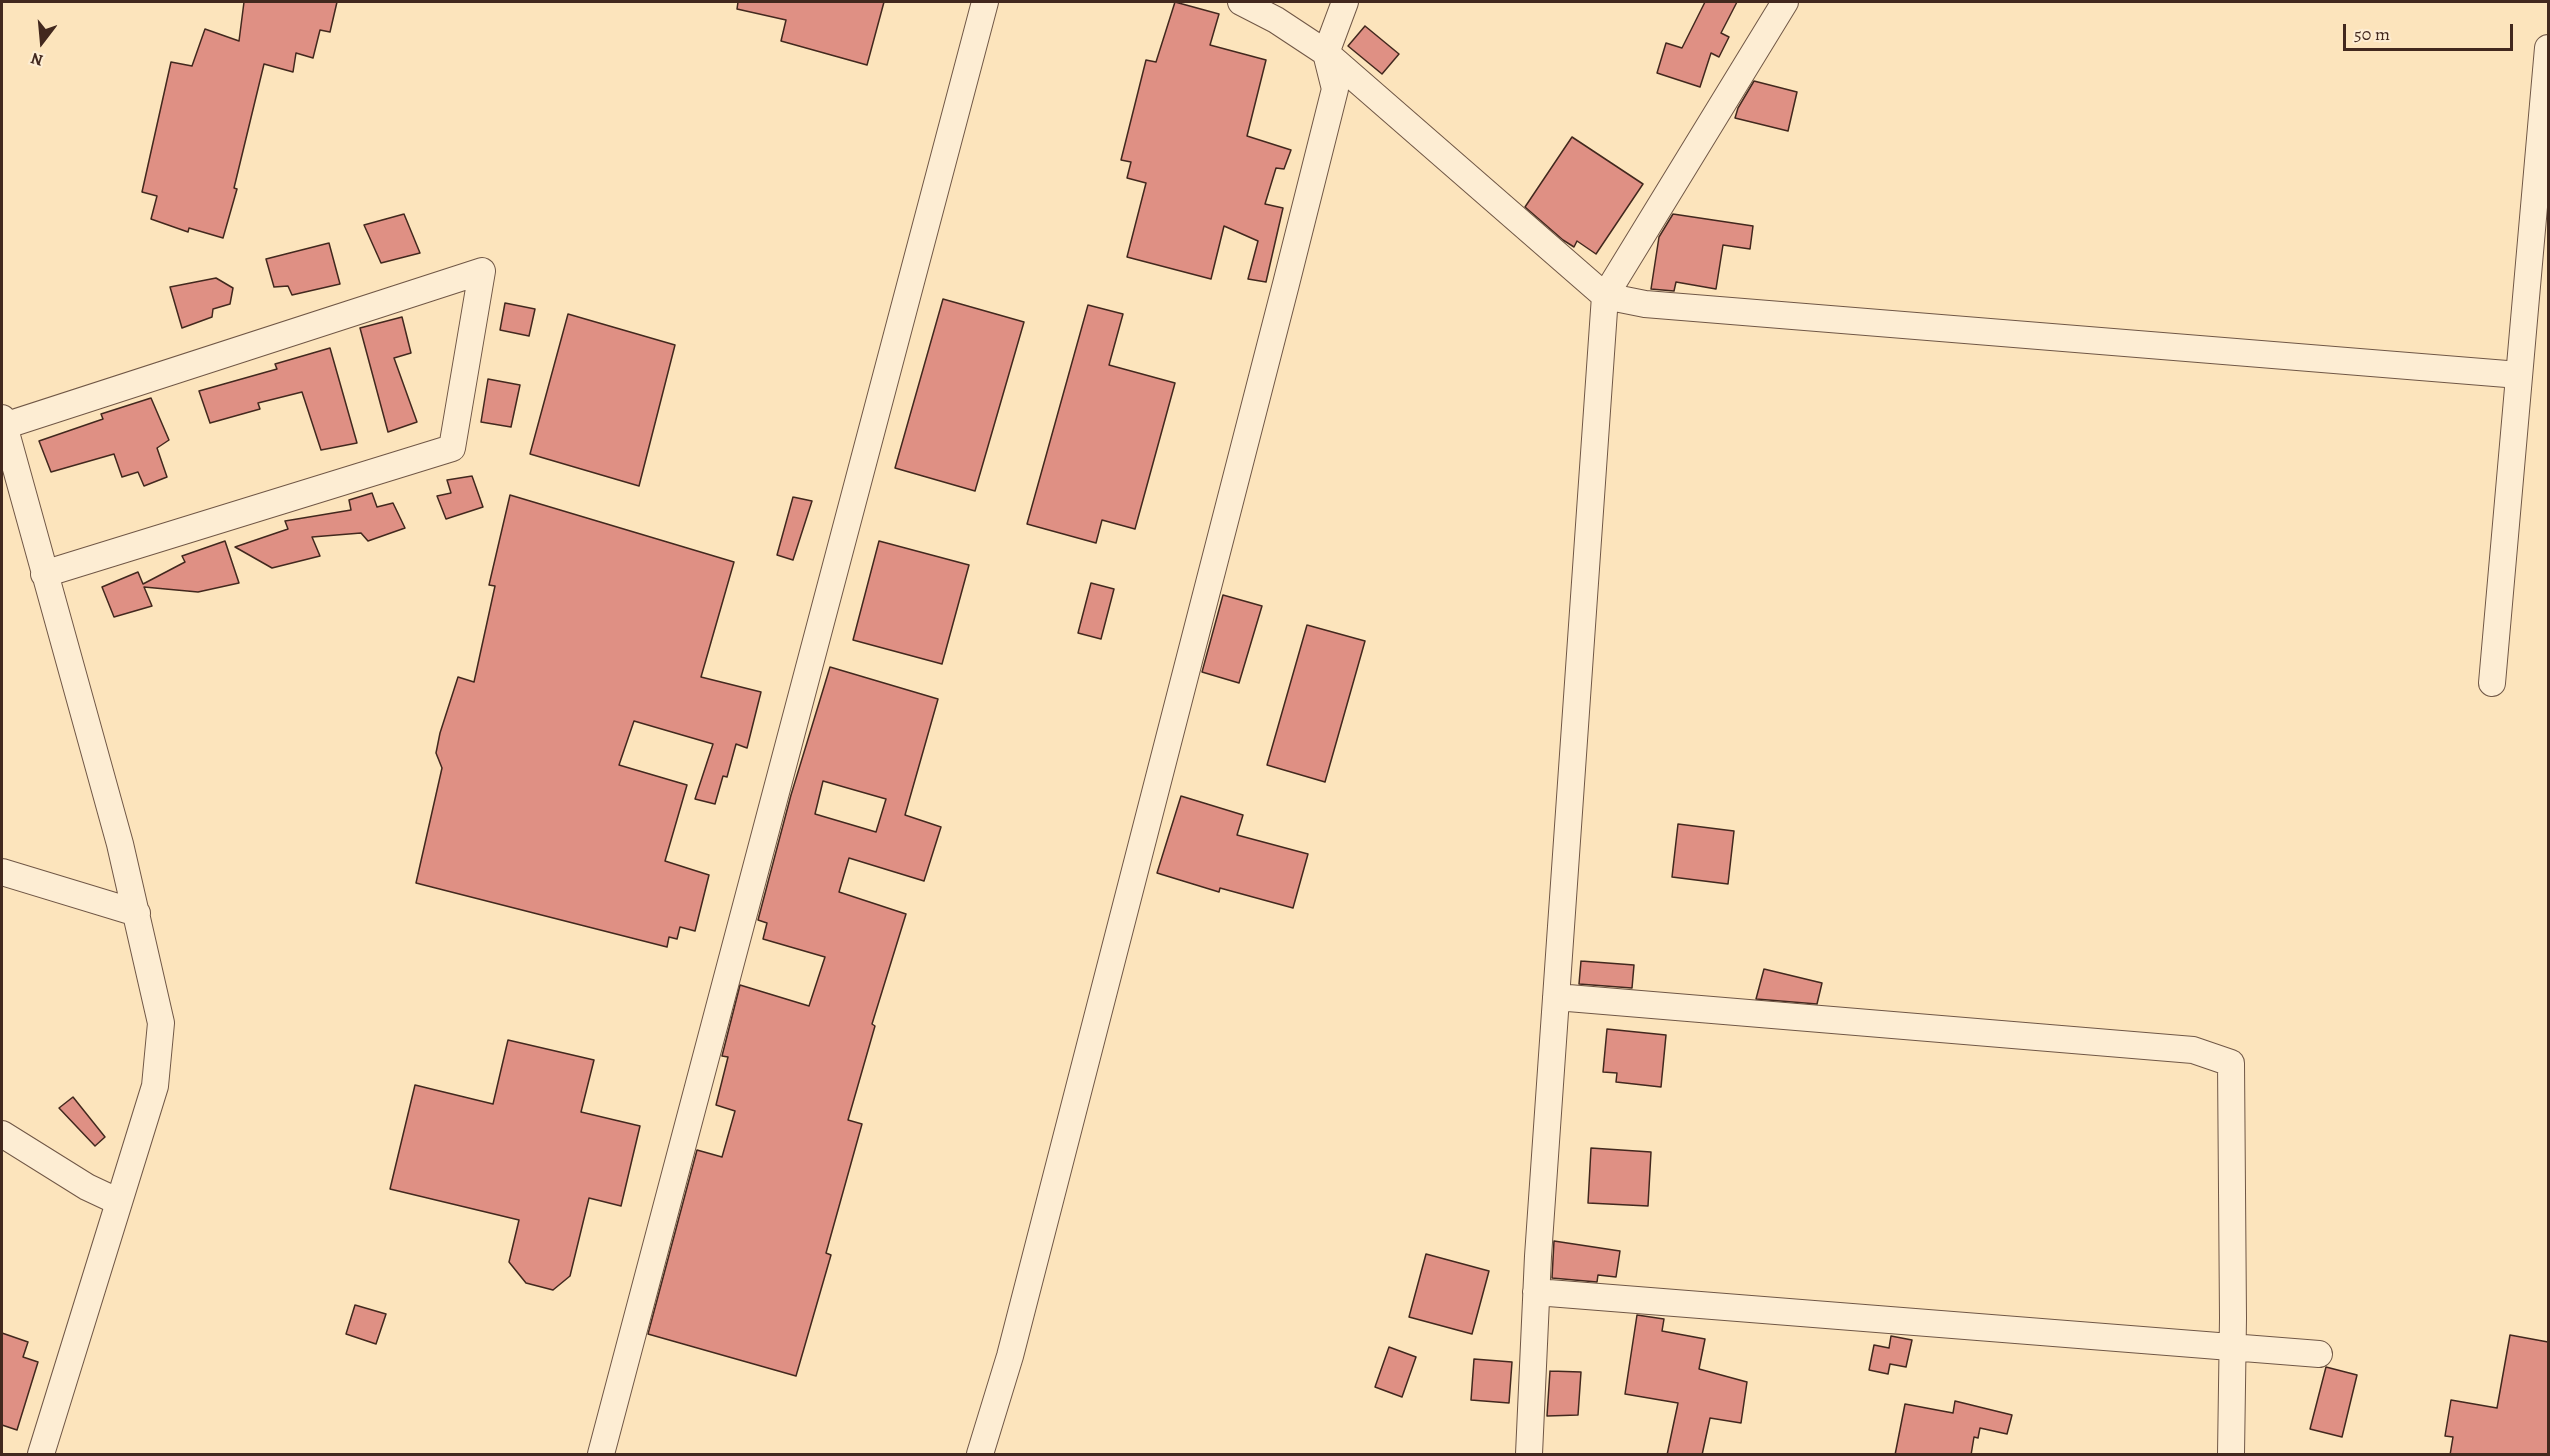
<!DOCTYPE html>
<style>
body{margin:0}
#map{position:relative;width:2550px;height:1456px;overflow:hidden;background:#fce4bc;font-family:Alegreya,serif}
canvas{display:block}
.frame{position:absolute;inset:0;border:3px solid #42281e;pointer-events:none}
.north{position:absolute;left:12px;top:12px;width:60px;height:60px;-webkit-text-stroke:4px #fdedd3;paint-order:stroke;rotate:196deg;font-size:16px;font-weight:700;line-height:24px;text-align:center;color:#42281e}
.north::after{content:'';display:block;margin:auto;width:21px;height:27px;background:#42281e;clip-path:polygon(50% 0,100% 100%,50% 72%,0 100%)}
.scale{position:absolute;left:2343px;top:24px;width:170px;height:27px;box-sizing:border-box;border:3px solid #42281e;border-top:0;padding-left:8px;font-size:18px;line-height:21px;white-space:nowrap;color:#42281e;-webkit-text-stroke:4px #fdedd3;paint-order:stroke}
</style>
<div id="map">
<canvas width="2550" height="1456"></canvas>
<div class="frame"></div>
<div class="north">N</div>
<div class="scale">50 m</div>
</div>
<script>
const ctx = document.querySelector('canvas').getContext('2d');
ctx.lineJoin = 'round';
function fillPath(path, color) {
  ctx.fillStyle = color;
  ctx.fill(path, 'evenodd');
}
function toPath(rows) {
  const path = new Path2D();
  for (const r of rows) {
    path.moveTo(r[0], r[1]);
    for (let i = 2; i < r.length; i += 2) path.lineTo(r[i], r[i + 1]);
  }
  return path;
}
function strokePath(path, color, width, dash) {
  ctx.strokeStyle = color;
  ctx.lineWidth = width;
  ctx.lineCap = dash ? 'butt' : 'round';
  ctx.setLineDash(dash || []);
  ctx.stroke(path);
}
const building = toPath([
 [244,2,337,2,330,32,320,30,313,58,296,53,293,72,264,64,234,188,237,189,223,238,189,228,188,232,151,219,157,196,142,192,171,62,192,66,205,29,239,41,244,2],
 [738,2,884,2,867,65,781,41,786,20,737,9,738,2],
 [1175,2,1219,14,1210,45,1266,60,1247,136,1291,150,1284,169,1276,168,1265,204,1283,208,1266,282,1248,279,1258,241,1224,226,1211,279,1127,257,1146,183,1127,178,1131,162,1121,160,1146,60,1156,62,1175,2],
 [1705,2,1737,2,1721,33,1729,37,1719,57,1711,53,1700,87,1657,73,1666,43,1682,48,1705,2],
 [1365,26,1399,54,1382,74,1348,46,1365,26],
 [1754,81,1797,92,1788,131,1735,118,1738,108,1754,81],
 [1572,137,1643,184,1596,254,1577,241,1574,247,1563,240,1525,207,1572,137],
 [404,214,420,253,381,263,364,225,404,214],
 [1673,214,1753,226,1750,249,1723,245,1716,289,1676,282,1674,291,1651,289,1659,237,1673,214],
 [329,243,340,284,292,295,288,286,274,287,266,259,329,243],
 [216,278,233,288,230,304,213,309,212,317,182,328,170,287,216,278],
 [943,299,1024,322,975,491,895,468,943,299],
 [505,303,535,309,529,336,500,330,505,303],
 [1088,305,1123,314,1109,365,1175,383,1135,529,1102,520,1096,543,1027,524,1088,305],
 [568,314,675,345,639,486,530,454,568,314],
 [402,317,411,353,394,358,417,422,388,432,360,328,402,317],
 [330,348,357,443,321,450,302,392,258,403,260,409,210,423,199,391,277,369,275,364,330,348],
 [488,379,520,385,511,427,481,422,488,379],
 [151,398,169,440,157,448,167,477,144,486,138,472,122,477,114,454,51,472,39,441,103,419,101,414,151,398],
 [472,476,483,507,446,519,437,496,451,493,447,480,472,476],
 [372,493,377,507,393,503,405,528,368,541,361,533,312,537,320,556,272,568,235,547,288,529,285,521,351,510,349,500,372,493],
 [510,495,734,562,701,677,761,692,747,748,736,744,727,777,723,776,715,804,695,799,713,744,634,721,619,765,687,785,665,861,709,875,695,931,680,927,677,939,669,937,667,947,416,883,442,768,436,753,440,733,458,677,474,682,495,586,489,585,510,495],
 [793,497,812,501,793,560,777,555,793,497],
 [225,541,239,583,198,592,144,587,152,606,114,617,102,587,138,572,143,584,185,562,182,556,225,541],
 [879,541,969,565,942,664,853,640,879,541],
 [1091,583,1114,589,1101,639,1078,633,1091,583],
 [1223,595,1262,606,1239,683,1202,672,1223,595],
 [1307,625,1365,641,1325,782,1267,765,1307,625],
 [830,667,938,699,905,815,941,827,924,881,849,858,839,892,906,914,872,1024,875,1026,848,1120,862,1124,826,1253,831,1255,796,1376,648,1334,697,1150,722,1157,735,1111,716,1105,728,1057,722,1056,740,985,809,1006,825,957,763,939,767,923,758,920,791,795,830,667],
 [823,781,886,799,876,832,815,814,823,781],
 [1181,796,1243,815,1237,835,1308,854,1293,908,1220,888,1219,892,1157,873,1181,796],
 [1678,824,1734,831,1728,884,1672,877,1678,824],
 [1581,961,1634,965,1632,988,1579,984,1581,961],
 [1764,969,1822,983,1817,1004,1756,999,1764,969],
 [1607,1029,1666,1035,1661,1087,1616,1082,1617,1073,1603,1072,1607,1029],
 [508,1040,594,1060,581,1112,640,1126,621,1206,589,1198,570,1276,553,1290,526,1283,509,1262,519,1220,390,1189,415,1085,493,1104,508,1040],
 [73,1097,105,1137,95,1146,59,1108,73,1097],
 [1591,1148,1651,1152,1648,1206,1588,1203,1591,1148],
 [1554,1241,1620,1251,1616,1277,1598,1275,1597,1282,1552,1278,1554,1241],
 [1426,1254,1489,1271,1472,1334,1409,1317,1426,1254],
 [355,1305,386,1314,376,1344,346,1334,355,1305],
 [1637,1315,1664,1319,1662,1331,1705,1339,1699,1369,1747,1382,1741,1423,1710,1418,1702,1455,1667,1455,1678,1403,1625,1394,1637,1315],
 [2,1333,28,1342,23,1357,38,1362,17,1430,2,1425,2,1333],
 [2510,1335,2548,1342,2548,1455,2450,1455,2453,1437,2445,1436,2451,1400,2497,1408,2510,1335],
 [1891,1336,1912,1340,1906,1367,1890,1364,1888,1374,1869,1370,1874,1345,1889,1348,1891,1336],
 [1389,1347,1416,1357,1402,1397,1375,1387,1389,1347],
 [1474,1359,1512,1362,1509,1403,1471,1400,1474,1359],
 [2326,1367,2357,1375,2342,1437,2310,1429,2326,1367],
 [1550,1371,1581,1372,1578,1415,1547,1416,1550,1371],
 [1955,1401,2012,1415,2007,1434,1980,1428,1978,1438,1974,1437,1971,1455,1895,1455,1905,1404,1953,1413,1955,1401]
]);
fillPath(building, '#df9084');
strokePath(building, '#42281e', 1.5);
const minor = toPath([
 [1241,2,1276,20,1326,53,1605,296,1645,304,2519,375],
 [2,418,120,844,161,1023,155,1086,41,1454],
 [4,426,482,271,452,448,44,574],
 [2492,683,2548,48],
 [2,872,137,913],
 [1556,997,2193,1050,2231,1063,2233,1318,2231,1454],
 [2,1134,87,1187,119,1202],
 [1536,1292,2319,1354],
 [601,1454,985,2],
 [980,1454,1010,1356,1286,284,1335,89,1326,53,1345,2],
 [1529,1454,1538,1256,1605,296,1785,2]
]);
strokePath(minor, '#705746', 28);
strokePath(minor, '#fdedd3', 26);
</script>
